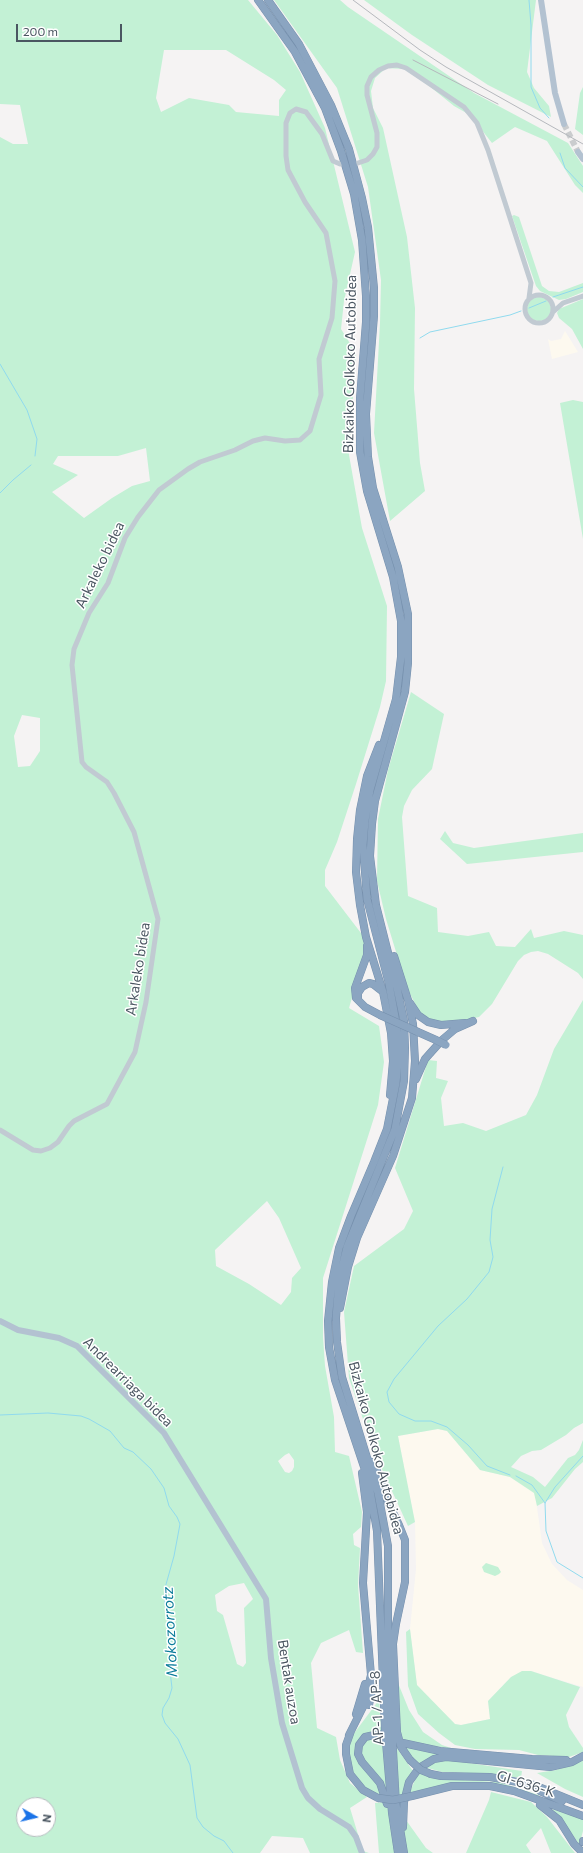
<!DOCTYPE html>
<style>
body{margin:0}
#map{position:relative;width:583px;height:1853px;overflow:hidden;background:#f5f3f3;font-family:Commissioner,sans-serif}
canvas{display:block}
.north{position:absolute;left:16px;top:1797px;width:40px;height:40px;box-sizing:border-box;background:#fff;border:1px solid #b7bbc0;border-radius:50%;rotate:98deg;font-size:11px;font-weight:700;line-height:16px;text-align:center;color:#4a5661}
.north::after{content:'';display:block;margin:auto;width:14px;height:18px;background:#1a73e8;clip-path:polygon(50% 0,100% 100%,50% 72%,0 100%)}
.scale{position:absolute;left:16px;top:24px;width:106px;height:18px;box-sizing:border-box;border:2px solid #4a5661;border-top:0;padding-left:5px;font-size:12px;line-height:14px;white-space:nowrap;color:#4a5661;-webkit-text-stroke:3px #fff;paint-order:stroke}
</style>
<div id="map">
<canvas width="583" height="1853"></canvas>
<div class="north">N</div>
<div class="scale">200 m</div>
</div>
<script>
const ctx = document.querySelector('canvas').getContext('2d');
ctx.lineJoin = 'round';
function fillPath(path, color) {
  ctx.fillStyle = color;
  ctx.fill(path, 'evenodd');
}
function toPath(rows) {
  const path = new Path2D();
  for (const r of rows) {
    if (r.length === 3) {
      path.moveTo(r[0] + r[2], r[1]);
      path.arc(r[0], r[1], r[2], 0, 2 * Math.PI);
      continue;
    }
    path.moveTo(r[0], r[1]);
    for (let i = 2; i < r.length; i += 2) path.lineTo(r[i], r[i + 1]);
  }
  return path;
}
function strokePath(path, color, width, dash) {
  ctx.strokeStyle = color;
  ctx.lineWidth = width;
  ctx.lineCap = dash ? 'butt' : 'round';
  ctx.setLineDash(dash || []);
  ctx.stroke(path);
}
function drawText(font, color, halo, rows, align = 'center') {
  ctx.font = font + ' Commissioner,sans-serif';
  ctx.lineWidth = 3;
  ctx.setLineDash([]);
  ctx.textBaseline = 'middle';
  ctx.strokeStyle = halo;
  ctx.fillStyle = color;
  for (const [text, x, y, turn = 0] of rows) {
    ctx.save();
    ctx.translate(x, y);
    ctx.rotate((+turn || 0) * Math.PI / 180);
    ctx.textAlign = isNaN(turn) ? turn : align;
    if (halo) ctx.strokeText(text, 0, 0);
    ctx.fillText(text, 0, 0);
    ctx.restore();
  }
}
fillPath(toPath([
 [565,331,578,352,552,359,548,339,551,341,561,339],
 [438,1429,447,1431,480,1470,510,1477,535,1493,542,1543,552,1564,567,1580,583,1590,583,1687,531,1671,511,1677,488,1701,490,1719,461,1725,455,1724,417,1685,410,1629,416,1569,415,1522,398,1436]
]), '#fdf9ef');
fillPath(toPath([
 [0,0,248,0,277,35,300,72,325,128,355,252,344,301,341,329,356,353,349,455,362,528,387,606,386,681,380,707,356,784,337,842,325,870,325,886,364,937,365,953,349,1008,379,1026,384,1062,378,1105,323,1278,323,1337,325,1366,334,1417,335,1452,349,1456,362,1512,361,1527,353,1534,354,1545,360,1548,358,1585,363,1653,356,1652,349,1630,321,1643,311,1663,317,1728,336,1737,340,1760,350,1783,367,1797,350,1808,363,1851,369,1853,310,1853,303,1838,272,1836,260,1853,0,1853,0,137,13,144,28,144,20,105,0,104],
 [164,50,226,50,274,80,286,90,279,100,279,116,236,112,229,105,189,98,161,112,156,98],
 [146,448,150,481,132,486,112,498,84,518,52,492,78,475,53,464,58,456,118,456],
 [22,715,40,718,40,751,30,766,18,767,14,736],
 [267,1201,279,1218,301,1268,292,1278,291,1292,281,1305,249,1284,216,1266,215,1250],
 [289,1453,294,1460,294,1467,292,1471,289,1473,285,1472,278,1461,285,1455],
 [244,1583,253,1599,244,1608,246,1663,243,1667,237,1664,223,1615,217,1611,215,1595,229,1586],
 [24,1805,48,1805,48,1829,24,1829],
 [274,0,340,0,348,7,474,93,568,143,583,166,583,193,575,185,547,141,515,127,492,143,470,115,454,106,428,85,404,69,386,68,375,78,371,91,373,108,383,128,407,237,415,308,414,389,420,463,425,491,390,521,374,433,380,323,381,280,368,187,337,88],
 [364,0,536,0,527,72,534,88,549,106,551,117,488,85,412,35],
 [583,87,583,135,575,129,580,93],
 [514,215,519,217,542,286,549,291,559,292,583,283,583,292,566,299,559,300,540,291,536,286,512,216],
 [539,309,12],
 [583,299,583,349,572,329,559,318,557,313,559,309],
 [573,400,583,402,583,539,560,403],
 [411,692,444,714,432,769,412,790,404,806,402,817,408,896,437,908,438,932,468,936,489,932,496,946,515,947,531,929,534,938,564,931,583,935,583,979,578,973,548,954,538,951,531,952,524,955,518,961,492,1004,479,1017,450,1023,433,1022,420,1013,407,988,386,919,377,881,378,819,388,770],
 [445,831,453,843,474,848,583,833,583,852,467,864,440,839],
 [583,1000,583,1423,574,1428,566,1435,541,1450,532,1451,521,1456,511,1467,533,1477,545,1487,568,1458,575,1455,579,1450,583,1440,583,1462,575,1469,552,1498,537,1506,534,1493,510,1477,480,1470,447,1431,438,1429,398,1436,415,1522,408,1526,375,1454,349,1378,344,1312,354,1266,404,1229,413,1211,395,1168,428,1060,437,1061,436,1078,448,1081,441,1098,444,1126,463,1123,486,1131,526,1115,537,1095,554,1049],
 [486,1563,498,1567,501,1572,499,1574,495,1576,484,1572,482,1567],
 [410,1629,417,1685,455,1724,461,1725,490,1719,488,1701,511,1677,522,1671,531,1671,580,1687,566,1715,569,1727,583,1748,583,1752,569,1757,538,1755,519,1750,475,1749,455,1745,439,1733,418,1714,408,1686,406,1632],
 [398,1683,409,1710,423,1732,442,1745,454,1749,414,1743,401,1739],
 [379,1700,387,1796,376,1794,363,1788,353,1772,348,1752,352,1736],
 [403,1745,448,1754,420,1764,407,1753],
 [396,1747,413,1771,404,1794,399,1796],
 [583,1760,583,1797,565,1789,537,1773,556,1770],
 [440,1761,456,1761,522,1771,521,1778,491,1774,442,1772,424,1767],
 [418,1773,445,1779,499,1782,539,1795,539,1797,491,1783,475,1782,462,1783,409,1794],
 [491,1792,531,1802,547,1817,575,1853,551,1853,541,1828,526,1845,531,1853,466,1853,489,1800],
 [385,1802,406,1820,426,1848,433,1853,379,1853,375,1803],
 [552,1809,583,1819,583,1831,580,1842,583,1850,563,1821]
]), '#c3f1d5');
strokePath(toPath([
 [529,0,531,25,531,87,540,108,549,118],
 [560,153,565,168,583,187],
 [553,297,583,287],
 [529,308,546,301],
 [420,338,430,332,510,315,521,311],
 [0,364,27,410,37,439,35,456],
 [0,493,13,480,31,465],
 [503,1167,492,1209,490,1240,493,1257,489,1272,467,1299,438,1326,394,1379,387,1392,389,1402,399,1414,415,1421,431,1421,447,1427,468,1445,487,1466,510,1475],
 [0,1415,48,1413,81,1416,89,1419,110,1431,124,1448,133,1452,151,1469,164,1488,169,1506,177,1517,180,1524,174,1556,165,1588,165,1604,171,1636,170,1671,172,1688,169,1698,163,1708,162,1715,165,1723,178,1739,190,1765,197,1818,203,1827,214,1836,224,1841,233,1853],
 [583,1456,555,1487,545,1503,546,1531,557,1562,583,1578],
 [516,1476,532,1485,545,1503]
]), '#90daee', 1);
strokePath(toPath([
 [564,124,578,152]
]), '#caccce', 6, [6, 3]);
const highway = toPath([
 [258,0,295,52,325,108,341,151,354,194,362,240,366,296,366,322,360,398,360,452,367,491,393,577,401,621,401,657,396,699,370,790,365,821,363,845,367,899,389,984,397,1028,399,1050,396,1083,387,1129,374,1162,351,1216,339,1248,332,1282,328,1321,329,1347,335,1380,368,1479,377,1531,385,1731,392,1813,398,1853],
 [268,0,299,44,331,105,349,149,362,198,368,227,374,288,374,316,366,414,368,457,373,488,398,567,408,614,408,663,405,692,375,801,372,824,370,856,376,905,397,988,404,1021,405,1048,404,1081,395,1129,347,1247,339,1280,336,1318,337,1342,342,1377,378,1493,388,1546,388,1661,396,1804,404,1853],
 [379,745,367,776,360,810,357,839,356,872,360,905,366,937,383,992,391,1033,393,1061,390,1095],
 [367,946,367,955,355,988,356,998,365,1007,380,1015],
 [358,998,358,993,362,987,369,983,373,984,382,991],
 [410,1003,418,1015,428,1022,441,1025,465,1023],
 [418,1032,436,1040],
 [416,1079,425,1059,442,1040,455,1029,473,1021],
 [340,1308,348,1267,357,1238,393,1156,412,1098,415,1061,413,1024,408,1000,394,956],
 [371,1462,377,1471,388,1502,399,1525,405,1540,405,1582,396,1624,393,1644,397,1732,401,1747,410,1760],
 [369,1705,374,1682],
 [356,1714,365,1684],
 [351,1731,346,1745,346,1754,350,1774,363,1790,378,1798],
 [379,1734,365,1737,359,1745,358,1754,362,1762,380,1783,387,1804],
 [349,1735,364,1705,371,1675,363,1583,367,1512,362,1473],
 [403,1743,440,1751,532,1759,566,1760],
 [431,1774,441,1776,490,1777,534,1785,583,1805],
 [540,1791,562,1801],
 [412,1796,452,1786,490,1786,514,1791,583,1816],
 [540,1805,559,1820,574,1844,583,1853],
 [403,1827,404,1802,409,1782,419,1768,434,1759,446,1757,550,1767,572,1762,583,1756],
 [583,1841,583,1842]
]);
strokePath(highway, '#7690ad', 8);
strokePath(toPath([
 [358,163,367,160,373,154,377,147,377,133,367,95,367,86,371,77,379,70,388,66,397,65,406,68,464,107,477,123,488,150,531,283,529,298],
 [539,309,14],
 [553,312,563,303,583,296],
 [0,1130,33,1150,41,1151,50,1148,58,1142,69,1126,74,1121,107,1104,135,1052,146,1002,158,919,134,832,114,793,107,782,86,767,82,762,72,665,74,649,89,613,108,583,125,538,138,517,159,490,188,469,200,462,235,450,253,441,265,438,285,441,300,440,310,431,321,395,319,359,332,318,335,281,326,233,305,202,288,170,286,156,286,123,290,113,296,109,306,112,322,134,333,161,340,164]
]), '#c1cad2', 5);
strokePath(toPath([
 [541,0,555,93,564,124],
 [578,152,583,159],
 [0,1321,18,1330,59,1338,77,1346,164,1433,266,1599,271,1658,282,1723,302,1788,308,1798,320,1809,349,1827,356,1837,362,1853]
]), '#b3c2d1', 6);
strokePath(highway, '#8ba5c1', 7);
strokePath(toPath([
 [353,0,420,50,446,67,583,144],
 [413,60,498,104]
]), '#b5b8bd', 1);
const highwayBridge = toPath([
 [380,1015,418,1032],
 [436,1040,446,1045],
 [410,1760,421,1770,431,1774],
 [378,1798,393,1800,412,1796]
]);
strokePath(highwayBridge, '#7690ad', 8, []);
strokePath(highwayBridge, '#8ba5c1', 7);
drawText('14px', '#4a5661', '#fff', [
 ["Bizkaiko Golkoko Autobidea",350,364,-89],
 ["Arkaleko bidea",100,565,-64],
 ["Arkaleko bidea",138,969,-81],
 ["Andrearriaga bidea",128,1382,45],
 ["Bizkaiko Golkoko Autobidea",376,1448,75],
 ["Bentak auzoa",289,1682,81],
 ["AP-1 / AP-8",377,1708,-93],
 ["GI-636-K",526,1784,17]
]);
drawText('italic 15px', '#0c7c9b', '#fff', [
 ["Mokozorrotz",170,1632,-93]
]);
</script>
